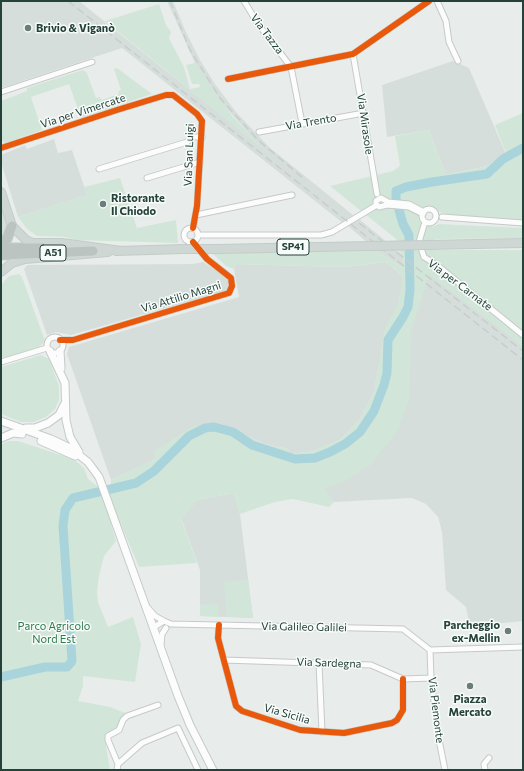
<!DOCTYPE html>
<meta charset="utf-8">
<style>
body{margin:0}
#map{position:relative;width:524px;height:771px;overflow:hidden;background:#e8edeb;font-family:Commissioner,sans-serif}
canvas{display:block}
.frame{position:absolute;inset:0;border:2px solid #24423a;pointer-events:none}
</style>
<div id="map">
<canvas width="524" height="771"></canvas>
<div class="frame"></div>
</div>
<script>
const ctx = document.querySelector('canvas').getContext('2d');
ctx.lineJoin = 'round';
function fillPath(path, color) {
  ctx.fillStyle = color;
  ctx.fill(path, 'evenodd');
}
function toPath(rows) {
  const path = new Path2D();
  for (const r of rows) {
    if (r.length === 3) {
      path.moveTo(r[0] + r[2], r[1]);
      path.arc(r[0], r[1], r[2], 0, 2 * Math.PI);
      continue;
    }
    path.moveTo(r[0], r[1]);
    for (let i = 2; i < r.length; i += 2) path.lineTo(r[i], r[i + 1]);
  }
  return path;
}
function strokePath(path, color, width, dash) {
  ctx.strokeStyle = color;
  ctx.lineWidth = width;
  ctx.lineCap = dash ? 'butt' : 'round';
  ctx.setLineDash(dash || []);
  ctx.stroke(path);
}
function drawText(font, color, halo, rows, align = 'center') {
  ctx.font = font + ' Commissioner,sans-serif';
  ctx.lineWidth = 3;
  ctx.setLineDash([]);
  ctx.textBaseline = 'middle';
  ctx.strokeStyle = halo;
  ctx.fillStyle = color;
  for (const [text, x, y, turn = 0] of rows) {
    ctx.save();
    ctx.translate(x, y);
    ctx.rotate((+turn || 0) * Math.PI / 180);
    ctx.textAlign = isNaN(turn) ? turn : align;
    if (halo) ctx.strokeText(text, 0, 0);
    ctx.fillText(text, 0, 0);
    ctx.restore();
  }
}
fillPath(toPath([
 [1,1,79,1,260,146,220,101,195,63,167,1,173,1,185,30,200,60,215,84,236,112,269,147,353,215,342,222,339,220,122,48,1,88],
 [453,61,469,68,506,154,487,166,446,175,429,130,387,137,382,85],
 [54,139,58,153,72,150,87,195,18,217,1,162,1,155,25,145,27,149],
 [1,204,9,228,4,235,1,235],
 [359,219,404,256,404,269,377,251,348,226],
 [203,262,225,276,228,281,228,288,225,291,71,335,56,332,47,335,24,269,27,265,193,264],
 [386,262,403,276,401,301,379,365,374,392,360,419,340,440,314,451,290,454,288,449,265,444,221,424,156,459,111,480,67,354,69,347,239,297,234,269,236,264,344,267],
 [415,263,523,346,523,621,494,624,492,621,469,622,466,607,446,590,442,532,438,517,426,504,412,498,334,502,300,486,262,491,260,480,360,444],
 [234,493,240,514,253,618,200,616,200,570,181,518,197,500]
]), '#d6dedb');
fillPath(toPath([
 [159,4,166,25,171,32,169,38,184,67,190,89,200,87,199,84,192,84,186,65,195,63,232,116,268,153,105,21],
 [117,68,152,94,81,118,69,84,31,97,42,130,5,143,1,141,1,101,27,91,27,88,83,70,87,73,96,98,100,97,101,100,119,94,118,91,121,90,114,69],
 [523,113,523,220,450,215,428,209,422,212,421,215,423,222,426,225,431,225,432,227,439,224,523,228,523,238,435,239,435,250,523,250,523,346,429,275,411,331,409,399,398,430,371,464,345,481,324,488,334,502,329,507,293,499,275,502,240,514,234,493,197,500,181,519,197,563,139,567,120,522,111,524,116,541,104,556,99,576,97,592,98,602,108,627,133,617,141,644,135,682,83,676,83,686,78,701,110,707,125,713,125,723,105,739,110,770,1,770,1,446,3,443,8,441,18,441,73,459,84,468,88,479,97,486,98,490,108,490,110,489,111,480,156,459,153,452,194,426,221,424,265,444,288,449,290,454,314,451,340,440,360,419,374,392,385,328,396,309,402,286,402,275,386,262,344,267,236,264,234,269,226,266,212,253,377,251,402,268,402,254,398,250,401,250,396,239,330,186,393,171,400,166,395,136,429,130,446,175,487,166,506,153,495,125],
 [120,178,137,228,176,220,178,243,75,240,66,237,37,236,27,229,18,217,86,195,84,187],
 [19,274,22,277,45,341,38,348,1,359,1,285,9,276],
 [41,355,49,359,59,386,59,400,55,409,46,417,34,422,21,422,1,414,1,367],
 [248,580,253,618,227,617,224,582],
 [218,604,219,617,200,616,200,605]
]), '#d1e6d8');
strokePath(toPath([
 [1,677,45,667,67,667,72,661,63,526,65,510,73,498,136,483,154,471,189,436,205,428,214,427,233,432,252,445,295,459,315,458,330,452,345,444,360,432,374,411,384,385,387,373,388,340,403,317,408,307,410,290,409,235,403,224,396,199,396,191,406,187,432,182,487,174,503,159,523,148]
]), '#a9d4db', 9);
const minor = toPath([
 [244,1,258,24,291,67,302,123],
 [437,1,446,21,449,42,458,61],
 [353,54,377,194],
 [228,79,353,54,429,1],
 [1,92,92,62],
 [259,132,364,113],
 [1,148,117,110,166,95,173,95,197,114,202,121,197,206,193,228],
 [99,169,187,142,194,137,202,137],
 [147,178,200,162],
 [429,216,7],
 [423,214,409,207,387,205,379,207,376,204,376,201,381,198,388,202,409,204,424,212],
 [196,215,292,195],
 [442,217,523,223],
 [424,225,419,242,424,257,438,266,523,335],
 [191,235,7],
 [198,235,321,235,332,232,377,205],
 [55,345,8],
 [60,340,73,340,229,293,232,286,231,278,207,259,193,242],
 [1,362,47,348],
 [148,608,155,616,164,621],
 [219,625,218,638,236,706,242,711,300,730,344,733,392,723,397,720,403,710,403,679],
 [154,627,164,621,171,624,403,629,430,650],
 [161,645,162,634,166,628],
 [430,650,431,678,439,740,445,770],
 [430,650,523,647],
 [224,660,371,665,403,679,431,678],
 [319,663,322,732],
 [118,764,142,743,178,728,198,770],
 [117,770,118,764,108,740,108,736,119,730,123,720,127,716,158,705],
 [485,770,484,764,489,758]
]);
const secondary = toPath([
 [50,351,65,383,66,420,70,437,79,452],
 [60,351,61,368],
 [1,421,51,439,70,448,88,462,99,477,178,696,190,725,213,770],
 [26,428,35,428,48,423,59,415,64,405],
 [1,438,13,433,22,434],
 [41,441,75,456]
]);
const primary = toPath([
 [1,192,12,226,26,240,33,243,62,243,121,251],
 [427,245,523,243],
 [215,249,371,246],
 [116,251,184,249],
 [1,272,12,263,25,259,108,252]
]);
const motorway = toPath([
 [1,242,7,239,12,226],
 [1,248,42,248],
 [1,255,93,251]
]);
strokePath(minor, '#c5cac8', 7);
strokePath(secondary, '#c3cbc8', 9);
strokePath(primary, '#c3ccc9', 10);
strokePath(motorway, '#c3ccc9', 11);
strokePath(minor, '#fcfcfc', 5);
strokePath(secondary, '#fcfcfc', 7);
strokePath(primary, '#cfd7d5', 8);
strokePath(motorway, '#bcc4c2', 9);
strokePath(toPath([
 [68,1,523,360],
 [170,1,190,50,220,98,258,140,303,178],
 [359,223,523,351]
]), '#c9cdcc', 1.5, [8, 4]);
const primaryBridge = toPath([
 [371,246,427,245],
 [184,249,215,249]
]);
strokePath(primaryBridge, '#c3ccc9', 10, []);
strokePath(primaryBridge, '#cfd7d5', 8);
strokePath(toPath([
 [228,79,353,54,429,1],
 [1,148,117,110,166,95,173,95,197,114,202,121,197,206,193,228],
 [60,340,73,340,229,293,232,286,231,278,207,259,193,242],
 [219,625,218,638,236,706,242,711,300,730,344,733,392,723,397,720,403,710,403,679]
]), '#e8590c', 6);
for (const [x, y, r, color] of [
 [28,28,4,"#697e78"],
 [103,204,4,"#697e78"],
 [508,631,4,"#697e78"],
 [470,686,4,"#697e78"]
]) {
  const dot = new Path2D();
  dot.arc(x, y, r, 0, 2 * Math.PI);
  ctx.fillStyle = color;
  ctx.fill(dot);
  strokePath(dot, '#f7fbf9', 1.5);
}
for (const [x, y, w] of [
 [293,247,32],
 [53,253,26]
]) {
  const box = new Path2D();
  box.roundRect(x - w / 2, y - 8, w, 16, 3);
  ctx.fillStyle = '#f7fbf9';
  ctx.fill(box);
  strokePath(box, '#24423a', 1);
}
drawText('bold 10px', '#24423a', null, [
 ["SP41",293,247],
 ["A51",53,253]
]);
drawText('bold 11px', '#24423a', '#f7fbf9', [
 ["Brivio & Viganò",36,28],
 ["Ristorante",111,198],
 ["Il Chiodo",111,211],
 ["Parcheggio",500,625,"right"],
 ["ex-Mellin",500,638,"right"],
 ["Piazza",470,699,"center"],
 ["Mercato",470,712,"center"]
], 'left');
drawText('11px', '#24423a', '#f7fbf9', [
 ["Via Tazza",267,34,53],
 ["Via per Vimercate",83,111,-18],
 ["Via Trento",311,122,-10],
 ["Via Mirasole",365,124,82],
 ["Via San Luigi",189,155,-88],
 ["Via per Carnate",460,285,37],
 ["Via Attilio Magni",181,297,-17],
 ["Via Galileo Galilei",304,627,1],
 ["Via Sardegna",329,663,2],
 ["Via Piemonte",436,710,83],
 ["Via Sicilia",287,714,16]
]);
drawText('11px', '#2d7a4b', '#f7fbf9', [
 ["Parco Agricolo",54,626],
 ["Nord Est",54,639]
]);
</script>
